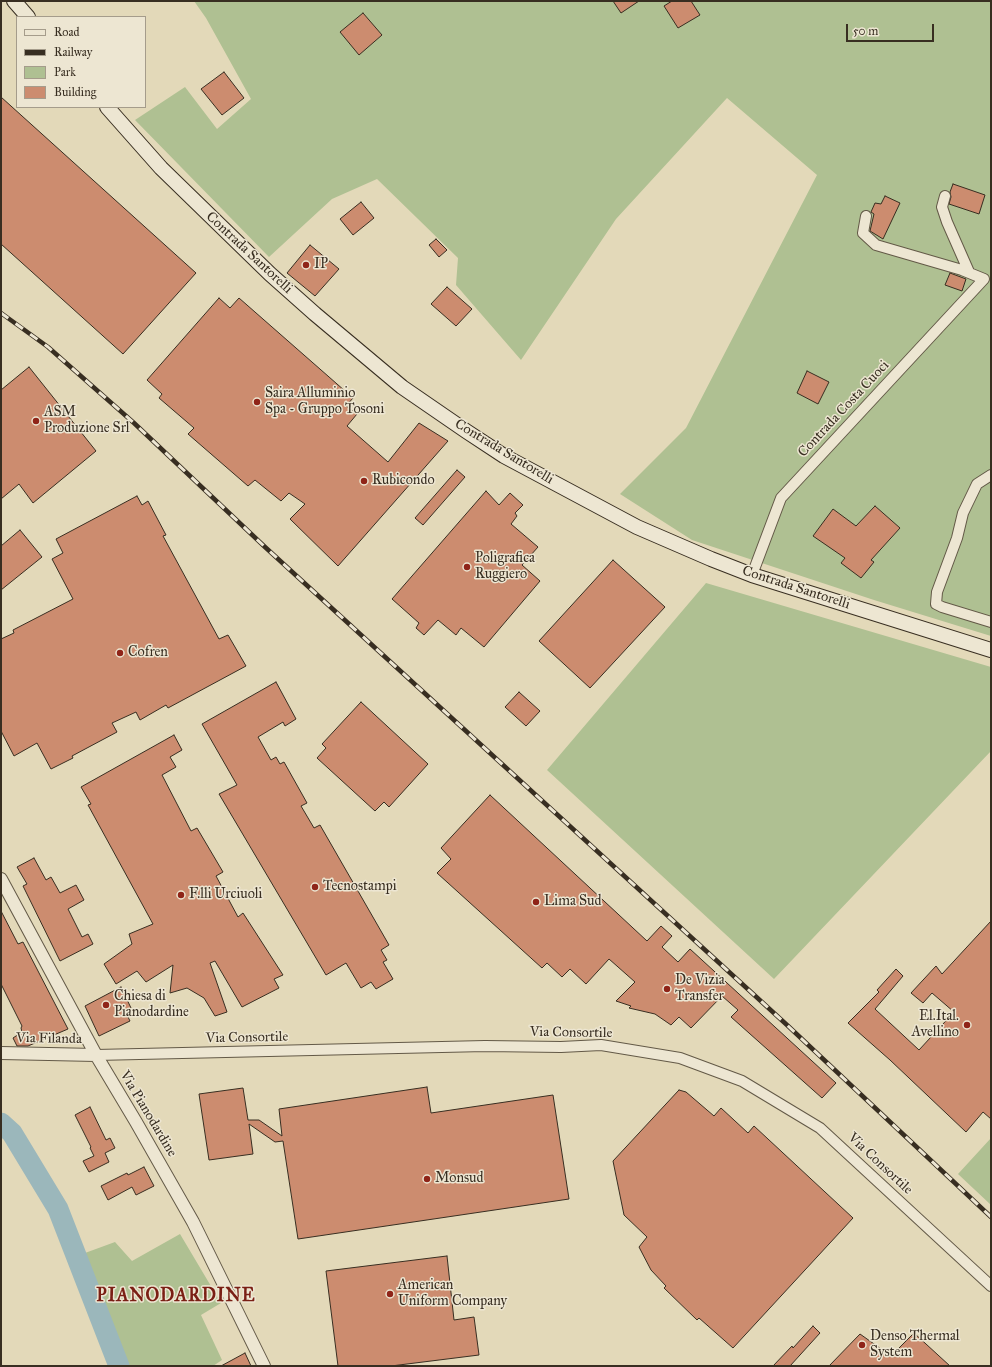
<!DOCTYPE html>
<style>
body{margin:0}
#map{position:relative;width:992px;height:1367px;overflow:hidden;background:#e3d9b9;font-family:"IM FELL Great Primer",serif}
canvas{display:block}
.frame{position:absolute;inset:0;border:2px solid #382e21;pointer-events:none}
.legend{position:absolute;left:16px;top:16px;width:130px;height:92px;box-sizing:border-box;background:#ede6d2;border:1px solid #a59c8b;margin:0;padding:5px 7px;list-style:none;font-size:12px;color:#382e21}
.legend li{display:flex;align-items:center;gap:8px;height:20px}
.legend b{width:20px;border:1px solid #a59c8b}
.scale{position:absolute;left:846px;top:24px;width:88px;height:18px;box-sizing:border-box;border:2px solid #382e21;border-top:0;padding-left:5px;font-size:12px;line-height:14px;white-space:nowrap;color:#382e21;-webkit-text-stroke:3px #ede6d2;paint-order:stroke}
</style>
<div id="map">
<canvas width="992" height="1367"></canvas>
<div class="frame"></div>
<ul class="legend">
<li><b style="height:5px;background:#ede6d2"></b>Road</li>
<li><b style="height:5px;background:#382e21"></b>Railway</li>
<li><b style="height:11px;background:#afc092"></b>Park</li>
<li><b style="height:11px;background:#cc8c6f"></b>Building</li>
</ul>
<div class="scale">50 m</div>
</div>
<script>
const ctx = document.querySelector('canvas').getContext('2d');
ctx.lineJoin = 'round';
function fillPath(path, color) {
  ctx.fillStyle = color;
  ctx.fill(path, 'evenodd');
}
function toPath(rows) {
  const path = new Path2D();
  for (const r of rows) {
    path.moveTo(r[0], r[1]);
    for (let i = 2; i < r.length; i += 2) path.lineTo(r[i], r[i + 1]);
  }
  return path;
}
function strokePath(path, color, width, dash) {
  ctx.strokeStyle = color;
  ctx.lineWidth = width;
  ctx.lineCap = dash ? 'butt' : 'round';
  ctx.setLineDash(dash || []);
  ctx.stroke(path);
}
function drawText(font, color, halo, rows, align = 'center') {
  ctx.font = font + ' "IM FELL Great Primer",serif';
  ctx.lineWidth = 3;
  ctx.setLineDash([]);
  ctx.textBaseline = 'middle';
  ctx.strokeStyle = halo;
  ctx.fillStyle = color;
  for (const [text, x, y, turn = 0] of rows) {
    ctx.save();
    ctx.translate(x, y);
    ctx.rotate((+turn || 0) * Math.PI / 180);
    ctx.textAlign = isNaN(turn) ? turn : align;
    if (halo) ctx.strokeText(text, 0, 0);
    ctx.fillText(text, 0, 0);
    ctx.restore();
  }
}
fillPath(toPath([
 [194,1,991,1,991,636,874,600,692,540,620,494,686,428,817,175,727,98,616,219,521,360,456,285,458,258,377,179,332,199,269,257,135,120,185,87,217,129,251,99,206,18],
 [706,583,991,667,991,751,774,979,547,770],
 [991,1138,991,1205,958,1174],
 [180,1234,221,1303,201,1315,222,1360,213,1366,129,1366,85,1253,115,1242,132,1261]
]), '#afc092');
strokePath(toPath([
 [1,1123,12,1133,58,1209,119,1366]
]), '#9bb7bb', 21);
const building = toPath([
 [613,1,639,1,621,13,613,1],
 [672,1,691,1,700,15,678,28,664,6,672,1],
 [363,13,382,35,359,55,340,32,363,13],
 [224,72,244,98,222,115,201,89,224,72],
 [1,97,196,273,123,354,1,244,1,97],
 [953,184,985,195,979,214,949,204,951,197,950,192,953,184],
 [885,196,900,203,883,239,870,231,874,214,871,212,875,203,881,204,885,196],
 [361,202,374,218,353,235,340,219,361,202],
 [436,239,447,250,439,257,429,245,436,239],
 [310,245,339,269,315,296,287,273,310,245],
 [950,273,966,279,962,291,945,285,950,273],
 [447,287,472,309,456,326,431,304,447,287],
 [219,298,230,308,239,298,353,398,346,406,357,414,347,426,388,462,419,423,448,441,338,566,290,519,305,504,289,493,281,501,255,480,248,486,188,434,194,428,159,398,162,394,147,380,219,298],
 [29,367,96,451,33,503,19,484,1,499,1,390,29,367],
 [807,371,829,382,818,404,797,393,807,371],
 [457,470,465,477,423,525,415,518,457,470],
 [486,491,499,505,510,493,523,505,515,513,517,516,511,524,538,547,522,565,540,581,484,647,461,628,456,635,438,620,424,635,416,628,419,623,392,599,486,491],
 [137,496,142,505,148,501,166,535,163,536,219,639,228,635,246,666,168,708,166,705,140,720,136,712,112,723,117,732,72,756,73,758,51,769,37,743,14,756,1,731,1,639,14,633,13,630,73,599,52,559,63,553,56,539,137,496],
 [875,506,900,528,871,560,874,562,861,578,841,563,845,558,813,536,833,509,856,526,875,506],
 [20,530,42,557,1,590,1,546,20,530],
 [613,560,665,607,590,688,539,641,613,560],
 [276,682,296,719,285,726,283,722,258,737,271,760,276,757,280,764,284,762,307,803,301,806,314,828,320,825,389,945,381,950,387,960,383,962,393,979,376,989,371,982,361,988,346,963,326,975,219,794,237,785,202,724,276,682],
 [519,692,540,711,526,726,505,707,519,692],
 [361,702,428,764,389,807,384,802,375,811,317,758,326,748,322,744,361,702],
 [174,735,182,750,170,757,176,767,162,775,191,831,197,828,223,872,216,876,238,917,243,913,283,975,274,979,279,988,242,1007,215,961,210,963,227,1012,215,1016,204,998,187,988,170,993,173,965,146,982,137,971,116,984,104,964,132,944,129,934,153,924,88,805,91,804,81,787,174,735],
 [490,795,647,941,661,926,672,936,662,947,678,962,690,949,836,1083,822,1098,731,1017,738,1010,722,996,691,1028,679,1017,671,1025,655,1014,629,1008,631,1006,616,1001,635,982,609,959,586,984,570,969,562,977,547,963,542,968,437,873,451,859,441,848,490,795],
 [34,858,46,880,51,877,60,893,76,885,84,900,68,909,82,937,88,934,93,944,60,961,23,886,27,884,17,867,34,858],
 [1,911,18,944,23,942,68,1029,28,1046,17,1046,13,1038,22,1032,21,1028,22,1026,1,984,1,911],
 [991,921,991,1119,983,1112,966,1132,890,1060,848,1023,879,992,877,990,896,969,903,976,875,1009,919,1050,954,1012,932,993,923,1003,911,993,936,966,942,974,991,921],
 [121,987,131,1008,125,1011,130,1021,99,1036,85,1006,121,987],
 [427,1087,431,1113,553,1095,569,1199,298,1239,283,1141,275,1142,249,1124,253,1154,209,1160,199,1094,243,1088,248,1120,259,1120,282,1136,279,1109,427,1087],
 [679,1090,686,1092,714,1116,721,1108,748,1133,754,1126,853,1218,733,1348,699,1318,697,1320,664,1288,666,1286,651,1270,639,1247,647,1237,624,1215,613,1161,679,1090],
 [90,1107,106,1140,110,1138,115,1148,105,1153,109,1162,89,1172,83,1161,94,1156,90,1148,91,1147,75,1115,90,1107],
 [144,1167,154,1186,136,1195,132,1187,108,1200,101,1186,127,1173,128,1175,144,1167],
 [447,1256,454,1320,474,1317,479,1355,391,1366,338,1366,326,1271,447,1256],
 [813,1326,820,1333,790,1366,773,1366,792,1346,793,1348,813,1326],
 [914,1333,950,1366,829,1366,860,1334,891,1356,914,1333],
 [245,1353,251,1366,221,1366,245,1353]
]);
fillPath(building, '#cc8c6f');
strokePath(building, '#382e21', 1);
const minor = toPath([
 [945,196,942,207,947,222,969,272],
 [991,475,977,484,963,513,957,538,937,592,936,604,942,607,991,622],
 [752,575,781,498,984,279,962,270,876,245,863,233,866,216],
 [96,1055,485,1046,561,1047,601,1045,680,1058,742,1081,820,1128,991,1286]
]);
const tertiary = toPath([
 [1,879,96,1055,136,1122,193,1222,264,1366],
 [1,1053,96,1055]
]);
const secondary = toPath([
 [14,1,28,17],
 [107,107,161,168,270,274,315,314,402,387,466,431,504,456,637,527,711,559,752,575,991,650]
]);
strokePath(minor, '#635947', 12);
strokePath(tertiary, '#635947', 14);
strokePath(secondary, '#382e21', 16);
strokePath(minor, '#ede6d2', 10);
strokePath(tertiary, '#ede6d2', 12);
strokePath(secondary, '#ede6d2', 14);
const rail = toPath([
 [1,313,48,347,134,423,265,547,787,1025,991,1217]
]);
strokePath(rail, '#382e21', 4.5);
strokePath(rail, '#ede6d2', 3, [9]);
for (const [x, y, r, color] of [
 [306,265,4,"#8f2418"],
 [257,402,4,"#8f2418"],
 [36,421,4,"#8f2418"],
 [364,481,4,"#8f2418"],
 [467,567,4,"#8f2418"],
 [120,653,4,"#8f2418"],
 [315,887,4,"#8f2418"],
 [181,895,4,"#8f2418"],
 [536,902,4,"#8f2418"],
 [667,989,4,"#8f2418"],
 [106,1005,4,"#8f2418"],
 [967,1025,4,"#8f2418"],
 [427,1179,4,"#8f2418"],
 [390,1294,4,"#8f2418"],
 [862,1345,4,"#8f2418"]
]) {
  const dot = new Path2D();
  dot.arc(x, y, r, 0, 2 * Math.PI);
  ctx.fillStyle = color;
  ctx.fill(dot);
  strokePath(dot, '#ede6d2', 1.5);
}
drawText('14px', '#382e21', '#ede6d2', [
 ["Contrada Santorelli",249,253,43],
 ["Contrada Costa Cuoci",844,409,-47],
 ["Contrada Santorelli",504,452,31],
 ["Contrada Santorelli",796,588,18],
 ["Via Consortile",571,1033,1],
 ["Via Consortile",247,1038,-1],
 ["Via Filanda",49,1039,1],
 ["Via Pianodardine",148,1114,59],
 ["Via Consortile",880,1164,43]
]);
drawText('14px', '#382e21', '#ede6d2', [
 ["IP",314,265],
 ["Saira Alluminio",265,394],
 ["Spa - Gruppo Tosoni",265,410],
 ["ASM",44,413],
 ["Produzione Srl",44,429],
 ["Rubicondo",372,481],
 ["Poligrafica",475,559],
 ["Ruggiero",475,575],
 ["Cofren",128,653],
 ["Tecnostampi",323,887],
 ["F.lli Urciuoli",189,895],
 ["Lima Sud",544,902],
 ["De Vizia",675,981],
 ["Transfer",675,997],
 ["Chiesa di",114,997],
 ["Pianodardine",114,1013],
 ["El.Ital.",959,1017,"right"],
 ["Avellino",959,1033,"right"],
 ["Monsud",435,1179],
 ["American",398,1286],
 ["Uniform Company",398,1302],
 ["Denso Thermal",870,1337],
 ["System",870,1353]
], 'left');
ctx.letterSpacing = '1px';
drawText('bold 18px', '#7a1f14', '#ede6d2', [
 ["PIANODARDINE",176,1297]
]);
ctx.letterSpacing = '0px';
</script>
